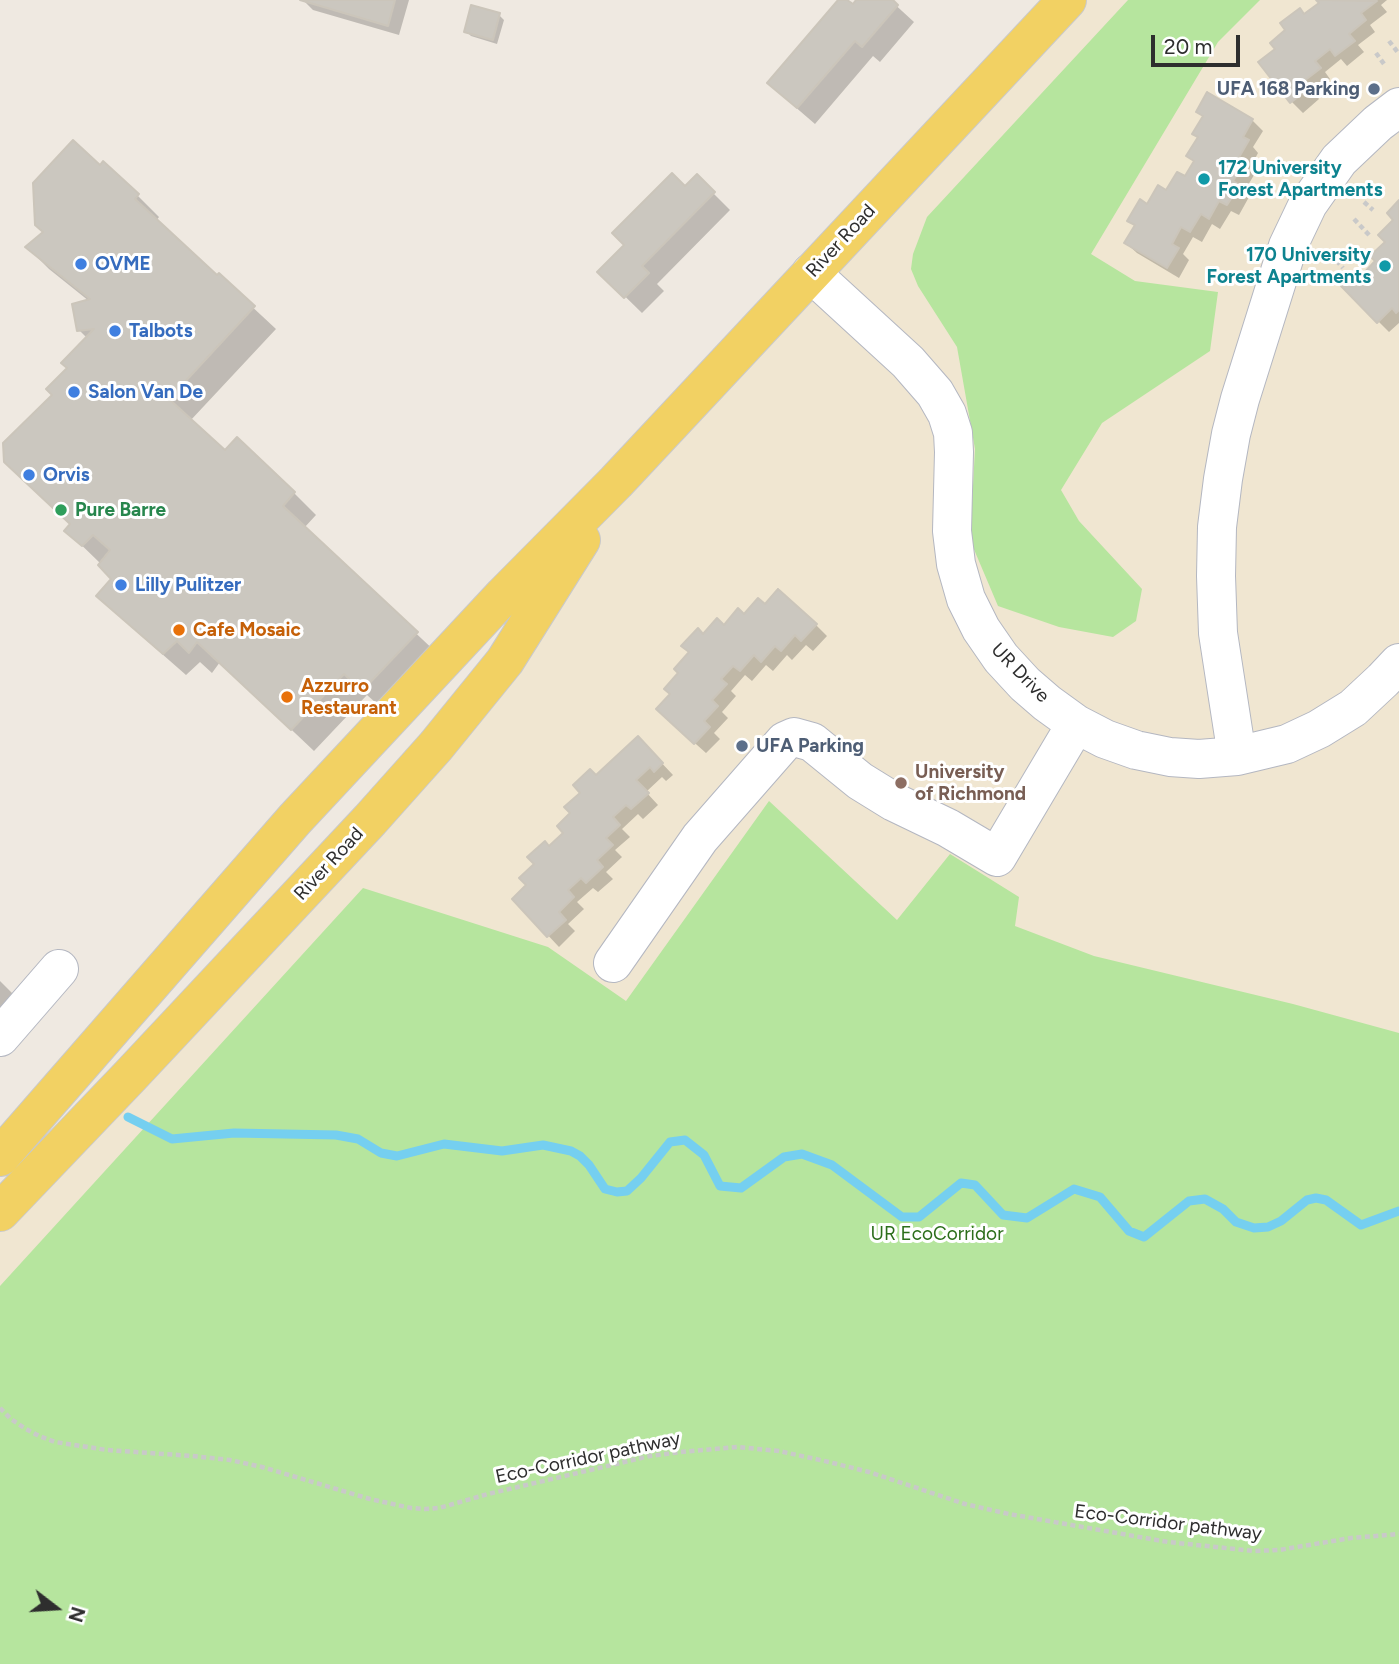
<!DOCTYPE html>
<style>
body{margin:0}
#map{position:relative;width:1399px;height:1664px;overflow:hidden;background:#efe9e1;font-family:Figtree,sans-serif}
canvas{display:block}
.north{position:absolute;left:21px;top:1573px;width:70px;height:70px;-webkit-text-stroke:5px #fff;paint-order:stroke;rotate:107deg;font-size:19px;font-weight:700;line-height:28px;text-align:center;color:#2e2e2e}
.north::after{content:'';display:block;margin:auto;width:24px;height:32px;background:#2e2e2e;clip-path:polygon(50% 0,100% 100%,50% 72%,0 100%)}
.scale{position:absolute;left:1151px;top:35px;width:89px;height:32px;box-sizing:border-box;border:4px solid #2e2e2e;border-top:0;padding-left:9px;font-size:21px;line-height:24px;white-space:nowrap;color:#2e2e2e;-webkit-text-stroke:5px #fff;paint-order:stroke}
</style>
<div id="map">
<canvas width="1399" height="1664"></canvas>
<div class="north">N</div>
<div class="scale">20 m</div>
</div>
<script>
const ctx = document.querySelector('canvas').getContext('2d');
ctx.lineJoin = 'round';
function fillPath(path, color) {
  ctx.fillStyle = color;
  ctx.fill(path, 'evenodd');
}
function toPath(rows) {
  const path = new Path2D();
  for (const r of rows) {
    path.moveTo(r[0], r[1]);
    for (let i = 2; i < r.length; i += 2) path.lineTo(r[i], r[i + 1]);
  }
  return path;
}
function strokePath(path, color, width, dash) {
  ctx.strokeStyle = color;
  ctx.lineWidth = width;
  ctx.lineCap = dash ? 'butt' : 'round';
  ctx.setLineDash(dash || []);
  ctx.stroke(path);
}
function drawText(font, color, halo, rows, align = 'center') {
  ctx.font = font + ' Figtree,sans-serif';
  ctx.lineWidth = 6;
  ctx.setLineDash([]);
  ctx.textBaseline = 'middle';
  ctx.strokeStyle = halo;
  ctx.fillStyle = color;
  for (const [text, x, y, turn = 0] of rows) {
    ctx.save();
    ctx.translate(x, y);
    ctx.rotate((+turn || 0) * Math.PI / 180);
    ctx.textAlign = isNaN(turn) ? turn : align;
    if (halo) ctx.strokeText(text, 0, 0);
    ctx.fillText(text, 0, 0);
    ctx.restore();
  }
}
fillPath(toPath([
 [1067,0,1399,0,1399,1577,0,1368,0,1212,370,820,616,482]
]), '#f0e6d1');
fillPath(toPath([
 [1128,0,1260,0,1218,42,1091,254,1135,281,1218,292,1210,351,1102,423,1061,490,1079,521,1142,589,1136,621,1113,637,1059,627,998,606,970,540,975,449,957,347,918,286,911,269,913,254,927,217],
 [769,801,897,920,950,854,1019,897,1015,926,1094,956,1293,1004,1399,1033,1399,1664,0,1664,0,1286,363,888,548,947,626,1001]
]), '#b6e59e');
fillPath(toPath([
 [303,0,409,0,399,35,313,10],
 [840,0,845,0,853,7,858,0,890,0,914,22,880,62,873,56,815,124,786,99],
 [1319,0,1387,0,1381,5,1387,12,1370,25,1375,32,1358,45,1364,52,1347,66,1341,59,1325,72,1330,79,1314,92,1319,99,1303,113,1292,102,1261,63,1277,49,1288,31,1321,3],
 [499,15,504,20,497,44,471,36,466,31],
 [1252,120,1263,131,1253,147,1258,153,1249,170,1254,175,1244,192,1249,197,1239,215,1231,211,1220,229,1212,224,1202,242,1193,237,1183,254,1189,260,1179,278,1137,253,1126,243,1136,227,1129,220,1185,179,1195,163,1188,156,1199,138,1195,134],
 [100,168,137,195,159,217,156,221,217,278,219,276,276,329,190,421,225,453,294,493,316,515,304,528,439,655,385,711,367,695,314,751,220,662,212,673,200,662,186,675,121,618,99,596,113,579,101,564,67,531,72,524,54,395,87,338,79,330,89,301,49,269,27,247,45,232],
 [697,177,730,210,657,284,664,291,642,313,600,272],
 [1399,203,1399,323,1389,332,1343,286,1362,277,1378,261,1396,220],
 [765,606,816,625,827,636,813,651,806,645,792,660,787,655,773,671,766,665,752,681,745,675,731,691,736,696,722,712,728,718,714,733,720,739,706,753,669,720,672,694,680,673,704,636],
 [638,738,673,775,666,781,662,777,646,792,658,805,643,819,638,814,622,829,630,837,615,850,622,857,606,872,613,879,598,892,593,888,577,902,584,909,568,924,575,931,559,947,514,899,529,885,549,848,566,833,573,813,596,777],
 [0,981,16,997,0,1032]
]), '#0003');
strokePath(toPath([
 [128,1117,172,1139,234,1133,336,1135,358,1139,381,1153,397,1156,444,1144,502,1151,543,1145,571,1151,580,1156,589,1165,605,1189,617,1192,627,1191,641,1178,670,1142,685,1140,704,1155,720,1186,741,1188,784,1157,802,1154,832,1165,902,1217,919,1217,961,1183,975,1185,1003,1215,1027,1218,1074,1189,1100,1197,1129,1231,1144,1237,1189,1201,1205,1199,1223,1209,1236,1222,1254,1228,1268,1227,1281,1221,1307,1200,1316,1198,1326,1200,1361,1225,1399,1211]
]), '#75cff0', 9);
const building = toPath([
 [300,0,395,0,388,26,300,0],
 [838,0,847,0,853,4,856,0,893,0,898,5,862,47,855,41,797,108,767,83,838,0],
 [1316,0,1377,1,1361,13,1366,20,1349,34,1355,41,1335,56,1330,49,1315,61,1321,68,1304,81,1310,88,1290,103,1258,62,1275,49,1270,43,1285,30,1280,23,1300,8,1304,14,1319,3,1316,0],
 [471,5,500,13,493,40,464,32,471,5],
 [1207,92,1253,119,1243,137,1249,140,1238,159,1244,163,1233,181,1240,185,1227,205,1219,201,1209,219,1201,214,1190,232,1181,227,1172,244,1179,248,1167,268,1124,243,1135,225,1127,221,1140,199,1147,204,1158,185,1166,190,1177,172,1185,176,1194,161,1186,156,1198,137,1192,134,1203,116,1196,112,1207,92],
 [73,140,100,165,103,161,139,194,135,199,217,275,219,273,255,306,169,399,225,450,237,437,295,492,283,506,418,632,362,691,344,674,291,730,197,642,189,653,177,641,163,654,96,596,111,579,98,565,110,550,93,535,82,546,64,531,70,524,4,462,3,443,52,395,46,389,67,368,61,363,94,329,77,331,72,304,90,299,25,247,43,232,35,225,33,183,73,140],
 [672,173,685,186,697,174,715,192,642,266,649,273,624,298,597,272,624,245,612,233,672,173],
 [1399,200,1399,310,1396,313,1392,308,1377,323,1341,286,1357,270,1362,275,1375,261,1370,256,1385,242,1378,235,1393,220,1387,213,1399,200],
 [778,589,817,624,801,641,795,635,781,651,775,646,761,662,754,655,740,671,733,666,721,679,727,684,712,700,718,706,704,721,710,727,694,744,656,709,670,694,664,689,678,673,674,669,689,652,681,646,698,628,703,634,717,618,724,625,738,608,744,614,758,598,765,604,778,589],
 [638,736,663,763,654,772,650,767,636,780,649,793,631,809,626,805,613,817,620,825,606,838,613,845,597,860,603,867,586,883,581,878,568,890,574,897,559,912,566,920,547,937,512,899,526,885,519,878,534,864,527,857,545,841,549,846,563,833,557,826,570,813,564,807,580,793,573,785,590,769,596,775,638,736]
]);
fillPath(building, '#cbc7bf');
strokePath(building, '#cbc5ba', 2);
const minor = toPath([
 [811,273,908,362,935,393,947,414,953,433,954,452,952,531,956,564,966,599,981,629,1001,658,1025,684,1047,703,1076,724,1105,739,1136,750,1170,757,1199,759,1237,756,1287,744,1319,729,1353,708,1383,680,1399,663],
 [1237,756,1218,633,1216,576,1217,527,1223,479,1231,434,1240,399,1288,246,1308,204,1339,160,1378,123,1399,107],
 [613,963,700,838,785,741,794,737,812,742,860,781,894,802,948,828,997,857,1076,724],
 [0,1037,59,969]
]);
const major = toPath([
 [0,1157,295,819,504,595,616,482,1067,0],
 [0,1212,131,1075,370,820,436,746,505,661,581,540]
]);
strokePath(minor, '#b4b7c1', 40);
strokePath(major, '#c9c9c9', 40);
strokePath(toPath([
 [1389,41,1399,54],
 [1376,53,1384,64],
 [1364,202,1373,210],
 [1354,219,1370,236],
 [1331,254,1343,268],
 [0,1408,11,1419,26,1429,39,1436,55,1442,107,1450,192,1456,230,1460,262,1467,370,1499,411,1508,425,1509,439,1508,488,1494,650,1456,681,1452,737,1447,779,1451,829,1462,869,1472,965,1504,1009,1514,1168,1542,1254,1551,1279,1550,1351,1538,1399,1534]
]), '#c9c9c9', 4.5, [5, 3.5]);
strokePath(minor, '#fff', 38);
strokePath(major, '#f2d163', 38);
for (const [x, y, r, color] of [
 [1374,89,7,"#5c6f8a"],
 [1204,179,7,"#0f9aa8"],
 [81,264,7,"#3f7fe0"],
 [1385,266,7,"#0f9aa8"],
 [115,331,7,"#3f7fe0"],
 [74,392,7,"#3f7fe0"],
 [29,475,7,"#3f7fe0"],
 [61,510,7,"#2e9e5b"],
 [121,585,7,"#3f7fe0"],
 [179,630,7,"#e8710a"],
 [287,697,7,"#e8710a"],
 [742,746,7,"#5c6f8a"],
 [901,783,7,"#8d6e63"]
]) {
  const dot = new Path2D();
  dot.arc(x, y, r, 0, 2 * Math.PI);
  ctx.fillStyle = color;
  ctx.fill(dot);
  strokePath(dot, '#fff', 2.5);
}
drawText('bold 19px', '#4e5e75', '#fff', [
 ["UFA 168 Parking",1360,89],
 ["UFA Parking",756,746,"left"]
], 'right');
drawText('bold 19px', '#0d838f', '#fff', [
 ["172 University",1218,168],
 ["Forest Apartments",1218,190],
 ["170 University",1371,255,"right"],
 ["Forest Apartments",1371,277,"right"]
], 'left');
drawText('19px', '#2e2e2e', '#fff', [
 ["River Road",841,241,-47],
 ["UR Drive",1020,673,46],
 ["River Road",329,864,-47],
 ["Eco-Corridor pathway",588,1458,-12],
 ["Eco-Corridor pathway",1168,1523,7]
]);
drawText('bold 19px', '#366cbe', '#fff', [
 ["OVME",95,264],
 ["Talbots",129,331],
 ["Salon Van De",88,392],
 ["Orvis",43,475],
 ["Lilly Pulitzer",135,585]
], 'left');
drawText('bold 19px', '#27864d', '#fff', [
 ["Pure Barre",75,510]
], 'left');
drawText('bold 19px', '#c56008', '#fff', [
 ["Cafe Mosaic",193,630],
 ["Azzurro",301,686],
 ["Restaurant",301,708]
], 'left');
drawText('bold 19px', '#785e54', '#fff', [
 ["University",915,772],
 ["of Richmond",915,794]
], 'left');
drawText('19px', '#2c6e1b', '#fff', [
 ["UR EcoCorridor",937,1234]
]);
</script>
